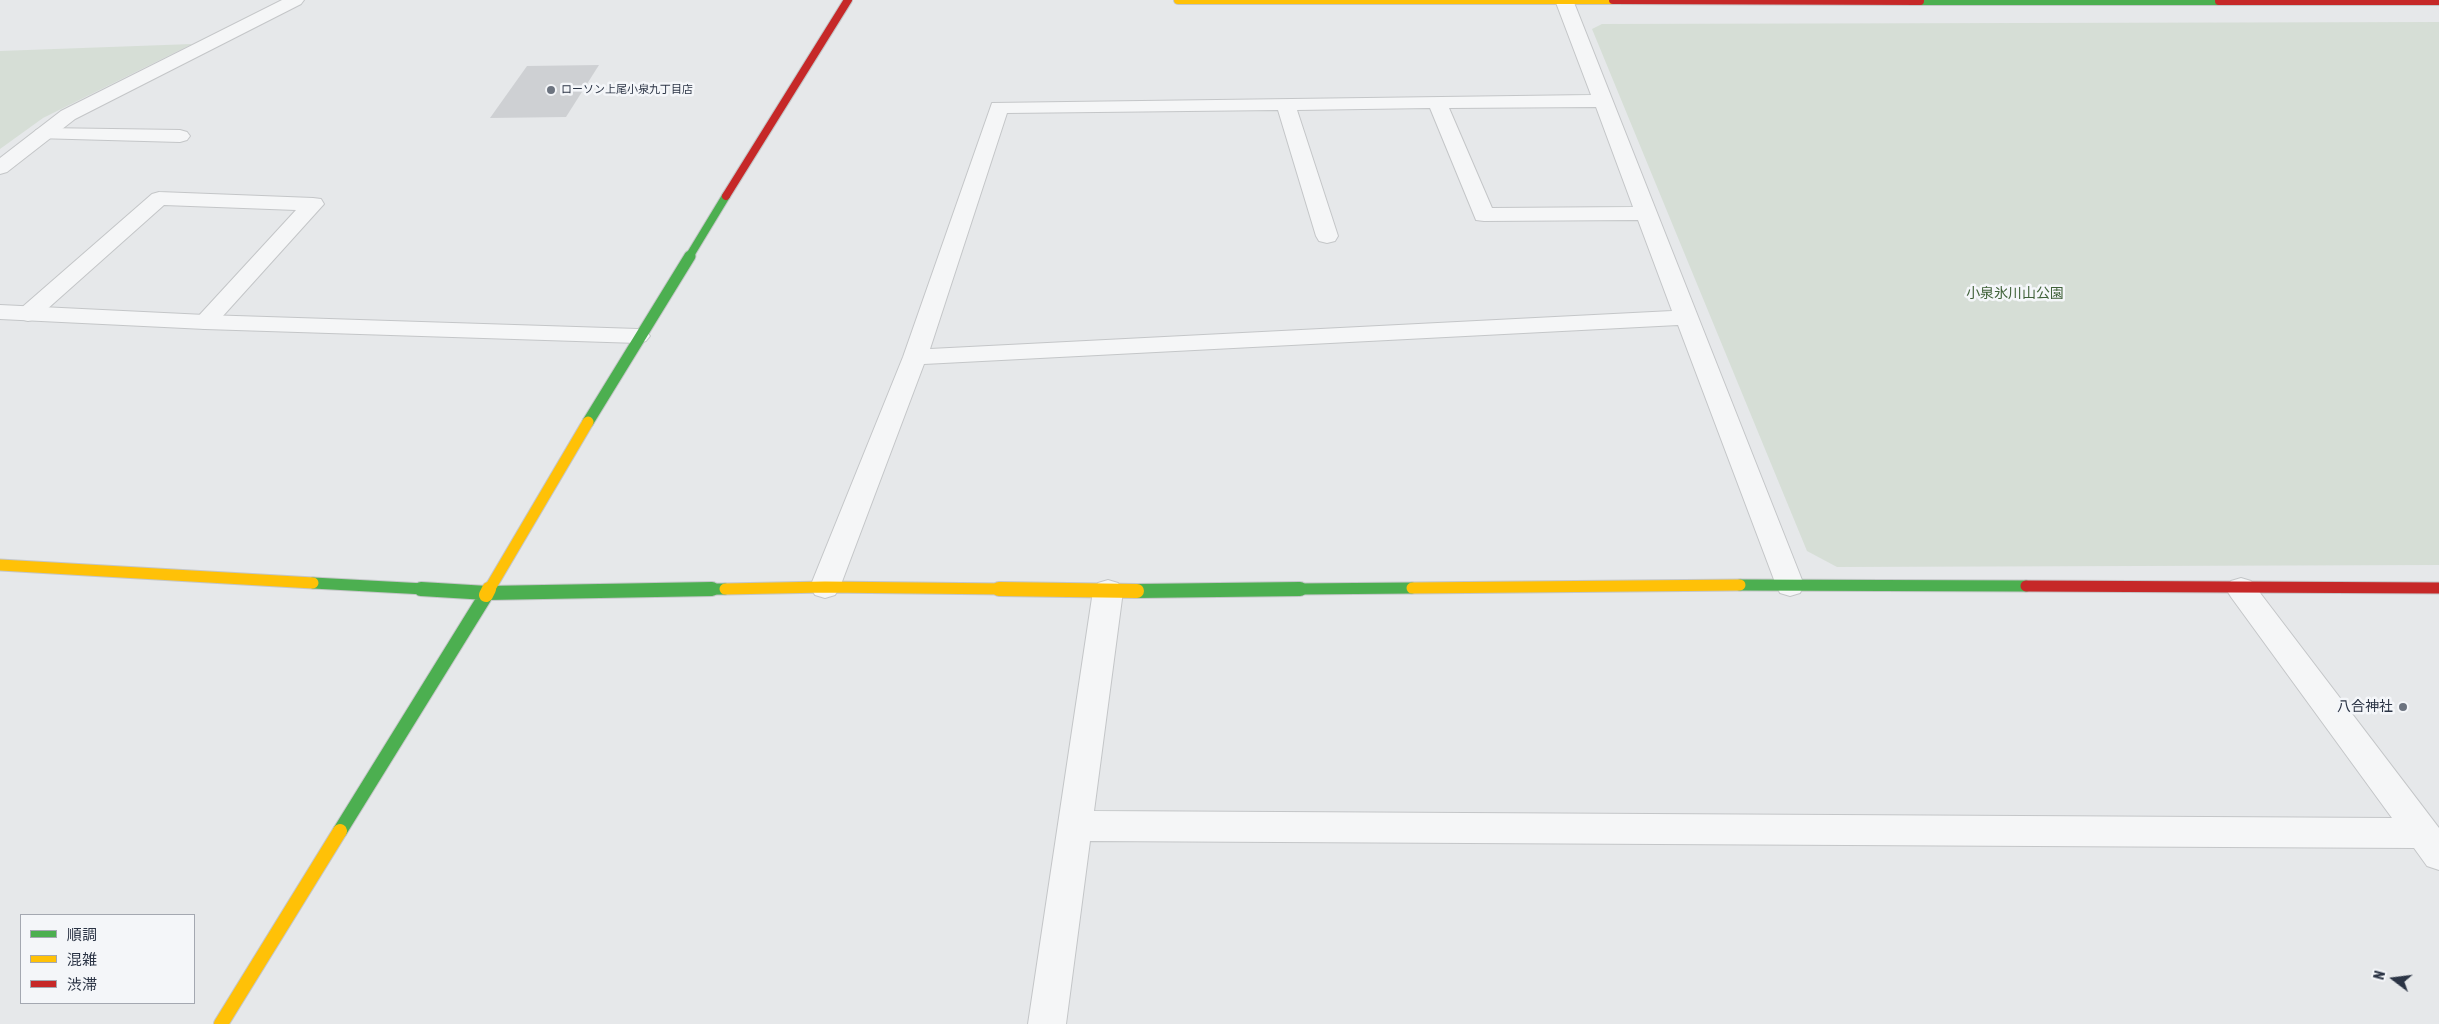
<!DOCTYPE html>
<meta charset="utf-8">
<style>
body{margin:0}
#map{position:relative;width:2439px;height:1024px;overflow:hidden;background:#e6e8ea;font-family:"Asap Condensed","Noto Sans JP",sans-serif}
canvas{display:block}
.legend{position:absolute;left:20px;top:914px;width:175px;height:90px;box-sizing:border-box;background:#f4f6f9;border:1px solid #a4a8b1;margin:0;padding:6px 9px;list-style:none;font-size:15px;color:#2b3445}
.legend li{display:flex;align-items:center;gap:10px;height:25px}
.legend b{width:25px;border:1px solid #a4a8b1}
.north{position:absolute;left:2369px;top:954px;width:50px;height:50px;-webkit-text-stroke:4px #f4f6f9;paint-order:stroke;rotate:285deg;font-size:14px;font-weight:700;line-height:20px;text-align:center;color:#2b3445}
.north::after{content:'';display:block;margin:auto;width:18px;height:22px;background:#2b3445;clip-path:polygon(50% 0,100% 100%,50% 72%,0 100%)}
</style>
<div id="map">
<canvas width="2439" height="1024"></canvas>
<ul class="legend">
<li><b style="height:6px;background:#4caf50"></b>順調</li>
<li><b style="height:6px;background:#ffc107"></b>混雑</li>
<li><b style="height:6px;background:#c62828"></b>渋滞</li>
</ul>
<div class="north">N</div>
</div>
<script>
const ctx = document.querySelector('canvas').getContext('2d');
ctx.lineJoin = 'round';
function fillPath(path, color) {
  ctx.fillStyle = color;
  ctx.fill(path, 'evenodd');
}
function toPath(rows) {
  const path = new Path2D();
  for (const r of rows) {
    path.moveTo(r[0], r[1]);
    for (let i = 2; i < r.length; i += 2) path.lineTo(r[i], r[i + 1]);
  }
  return path;
}
function strokePath(path, color, width, dash) {
  ctx.strokeStyle = color;
  ctx.lineWidth = width;
  ctx.lineCap = dash ? 'butt' : 'round';
  ctx.setLineDash(dash || []);
  ctx.stroke(path);
}
function drawText(font, color, halo, rows, align = 'center') {
  ctx.font = font + ' "Asap Condensed","Noto Sans JP",sans-serif';
  ctx.lineWidth = 5;
  ctx.setLineDash([]);
  ctx.textBaseline = 'middle';
  ctx.strokeStyle = halo;
  ctx.fillStyle = color;
  for (const [text, x, y, turn = 0] of rows) {
    ctx.save();
    ctx.translate(x, y);
    ctx.rotate((+turn || 0) * Math.PI / 180);
    ctx.textAlign = isNaN(turn) ? turn : align;
    if (halo) ctx.strokeText(text, 0, 0);
    ctx.fillText(text, 0, 0);
    ctx.restore();
  }
}
fillPath(toPath([
 [2439,22,2439,565,1837,567,1807,551,1592,29,1602,24],
 [192,44,43,118,0,149,0,51]
]), '#d6ded6');
fillPath(toPath([
 [599,65,566,117,490,118,527,66]
]), '#ced0d3');
const lane = toPath([
 [43,128,180,130,187,132,190,136,187,140,180,142,36,138,33,134,36,130,43,128],
 [159,192,313,198,321,199,324,204,213,327,205,329,197,327,193,322,296,210,164,205,36,319,28,321,20,319,16,314,20,309,152,194,159,192]
]);
const street = toPath([
 [282,0,304,0,301,4,75,119,7,172,0,174,0,158,61,111,282,0],
 [1555,0,1573,0,1804,585,1800,593,1790,596,1780,593,1776,585,1678,325,924,364,840,587,835,595,825,598,815,595,810,587,903,357,992,103,1591,95,1555,0],
 [1596,107,1633,207,1492,208,1449,108,1596,107],
 [1430,108,1476,220,1484,221,1638,220,1672,311,930,349,1007,113,1278,110,1316,236,1319,241,1327,243,1335,241,1338,236,1297,110,1430,108],
 [0,305,205,315,638,329,646,331,650,336,646,341,638,343,205,329,0,319,0,305],
 [2241,578,2251,581,2439,828,2439,870,2427,866,2414,848,1090,841,1066,1024,1028,1024,1093,591,1098,583,1108,580,1118,583,1123,591,1094,811,2392,818,2231,597,2226,589,2231,581,2241,578]
]);
const fastFar2 = toPath([
 [1920,1,2219,1],
 [689,257,726,196]
]);
const fastFar1 = toPath([
 [588,422,690,256],
 [313,583,443,590],
 [1740,585,2026,586],
 [637,590,725,589],
 [1185,590,1412,588]
]);
const fast = toPath([
 [421,589,487,593,712,589],
 [1137,591,1300,589],
 [340,831,486,595]
]);
const slowFar2 = toPath([
 [1178,0,1613,0]
]);
const slowFar1 = toPath([
 [0,565,313,583],
 [1412,588,1740,585],
 [725,589,825,587,1096,590],
 [489,590,588,422]
]);
const slow = toPath([
 [999,589,1137,591],
 [486,595,489,589],
 [221,1024,340,831]
]);
const jamFar1 = toPath([
 [1613,0,1920,1],
 [2219,1,2439,1],
 [726,196,848,0]
]);
const jam = toPath([
 [2026,586,2439,588]
]);
strokePath(lane, '#c4c6c8', 2);
strokePath(street, '#c4c6c8', 2);
strokePath(fastFar2, '#c4c6c8', 10);
strokePath(fastFar1, '#c4c6c8', 13);
strokePath(fast, '#c4c6c8', 16);
strokePath(slowFar2, '#c4c6c8', 10);
strokePath(slowFar1, '#c4c6c8', 13);
strokePath(slow, '#c4c6c8', 16);
strokePath(jamFar1, '#c4c6c8', 10);
strokePath(jam, '#c4c6c8', 13);
fillPath(lane, '#f5f6f7');
fillPath(street, '#f5f6f7');
strokePath(fastFar2, '#4caf50', 8);
strokePath(fastFar1, '#4caf50', 11);
strokePath(fast, '#4caf50', 14);
strokePath(slowFar2, '#ffc107', 8);
strokePath(slowFar1, '#ffc107', 11);
strokePath(slow, '#ffc107', 14);
strokePath(jamFar1, '#c62828', 8);
strokePath(jam, '#c62828', 11);
for (const [x, y, r, color] of [
 [551,90,5,"#6c737f"],
 [2403,707,5,"#6c737f"]
]) {
  const dot = new Path2D();
  dot.arc(x, y, r, 0, 2 * Math.PI);
  ctx.fillStyle = color;
  ctx.fill(dot);
  strokePath(dot, '#f4f6f9', 2);
}
drawText('11px', '#2b3445', '#f4f6f9', [
 ["ローソン上尾小泉九丁目店",561,90]
], 'left');
drawText('14px', '#3f6138', '#f4f6f9', [
 ["小泉氷川山公園",2015,294]
]);
drawText('14px', '#2b3445', '#f4f6f9', [
 ["八合神社",2393,707]
], 'right');
</script>
